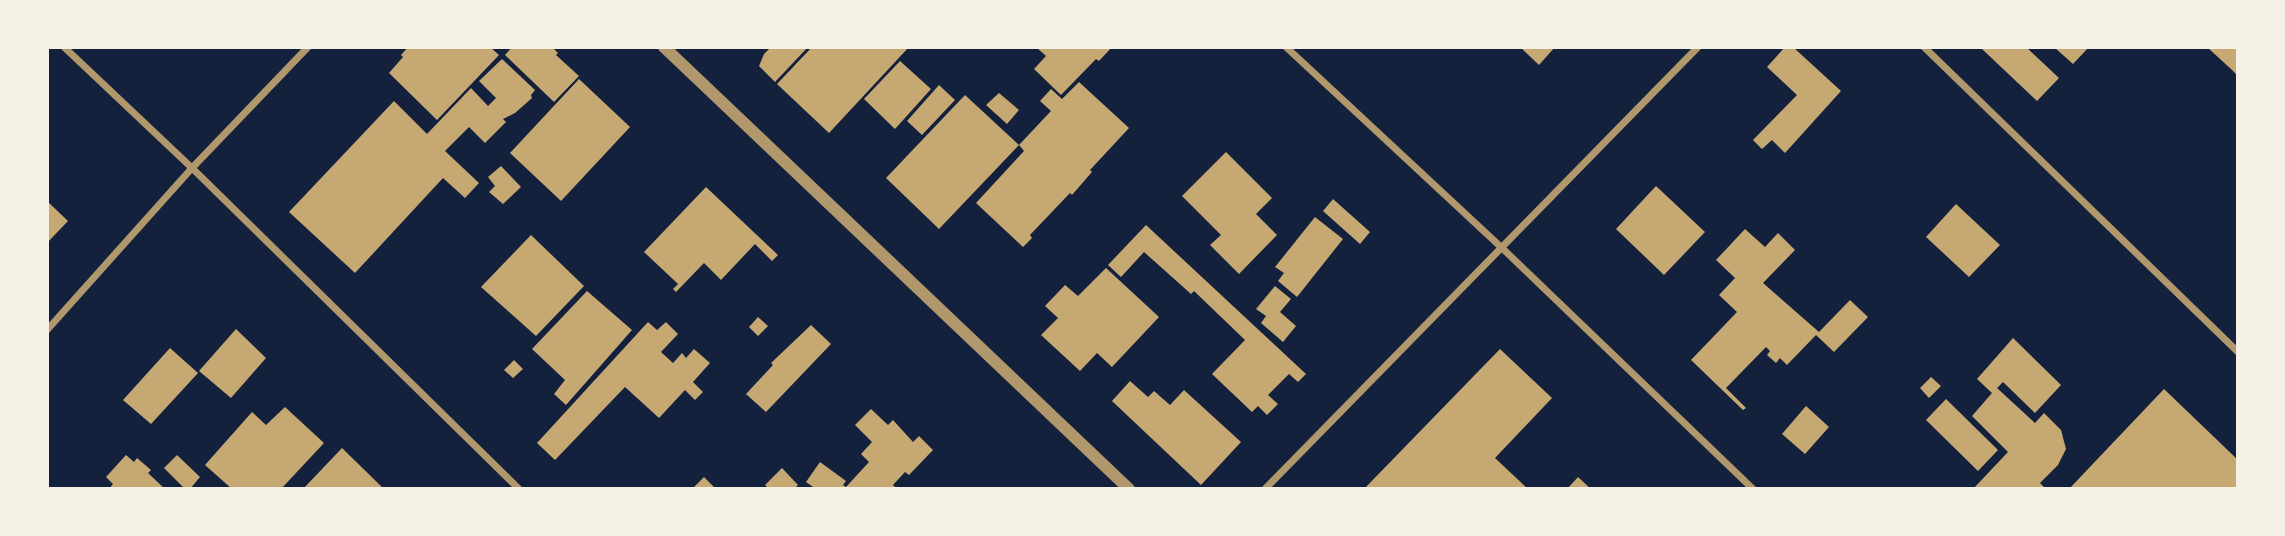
<!DOCTYPE html>
<style>
body{margin:0}
#map{position:relative;width:2285px;height:536px;overflow:hidden;background:#14213d;font-family:"Fira Sans Condensed",sans-serif}
canvas{display:block}
.frame{position:absolute;inset:0;border:49px solid #f6f1e7;pointer-events:none}
</style>
<div id="map">
<canvas width="2285" height="536"></canvas>
<div class="frame"></div>
</div>
<script>
const ctx = document.querySelector('canvas').getContext('2d');
ctx.lineJoin = 'round';
function fillPath(path, color) {
  ctx.fillStyle = color;
  ctx.fill(path, 'evenodd');
}
function toPath(rows) {
  const path = new Path2D();
  for (const r of rows) {
    path.moveTo(r[0], r[1]);
    for (let i = 2; i < r.length; i += 2) path.lineTo(r[i], r[i + 1]);
  }
  return path;
}
function strokePath(path, color, width, dash) {
  ctx.strokeStyle = color;
  ctx.lineWidth = width;
  ctx.lineCap = dash ? 'butt' : 'round';
  ctx.setLineDash(dash || []);
  ctx.stroke(path);
}
fillPath(toPath([
 [408,47,490,47,499,55,437,120,389,73,403,57,401,55],
 [512,47,552,47,558,53,556,55,579,76,554,102,505,55],
 [771,47,808,47,775,82,759,66,764,54],
 [812,47,909,47,829,133,777,84],
 [1036,47,1112,47,1099,61,1096,59,1061,95,1034,69,1046,56],
 [1520,47,1555,47,1539,65],
 [1785,47,1793,47,1841,91,1785,153,1772,140,1762,149,1753,140,1797,95,1767,67],
 [1983,47,2026,47,2059,78,2037,101,1982,49],
 [2054,47,2089,47,2073,64],
 [2207,47,2238,47,2238,76,2232,70],
 [502,59,535,90,531,95,532,98,515,113,503,119,506,122,485,143,469,127,445,151,479,183,465,198,443,178,355,273,289,212,394,101,427,134,471,88,488,106,496,98,479,81],
 [900,61,931,89,895,129,864,99],
 [579,79,630,127,561,201,510,153],
 [1079,82,1129,128,1090,170,1092,172,1072,195,1070,193,1030,235,1032,238,1023,247,976,203,1024,151,1019,145,939,229,886,178,965,95,1019,145,1051,111,1040,101,1051,89,1062,99],
 [939,85,955,100,922,135,907,121],
 [999,93,1019,110,1007,124,986,105],
 [1226,152,1272,198,1256,214,1277,235,1239,274,1210,245,1221,235,1182,196],
 [501,166,521,187,503,204,489,192,495,186,488,177],
 [1656,186,1705,232,1664,275,1616,229],
 [706,187,778,255,772,261,755,244,721,280,704,263,676,292,673,289,678,284,644,252],
 [1333,199,1370,232,1360,244,1323,211],
 [47,201,68,221,47,243],
 [1956,204,2000,245,1969,277,1926,237],
 [1315,217,1343,239,1297,297,1278,281,1284,273,1275,267],
 [1146,225,1306,374,1298,382,1289,374,1268,395,1278,404,1267,415,1258,406,1252,412,1212,374,1245,340,1194,291,1191,294,1144,252,1121,277,1108,265],
 [1745,229,1765,247,1778,233,1795,250,1763,283,1819,332,1850,300,1868,317,1834,352,1816,335,1787,365,1780,358,1776,363,1767,355,1770,351,1766,347,1726,388,1746,408,1743,410,1691,360,1737,312,1719,295,1735,278,1716,260],
 [531,235,584,286,536,336,481,287],
 [1106,268,1159,317,1112,367,1097,353,1080,371,1041,335,1058,318,1045,306,1065,285,1078,296],
 [1275,286,1291,299,1280,312,1296,326,1283,342,1261,323,1266,316,1256,309],
 [587,291,632,330,566,405,554,394,565,380,532,349],
 [758,317,768,326,758,336,749,327],
 [648,322,657,330,666,322,678,334,661,352,673,363,682,353,686,358,694,349,710,363,693,382,703,392,695,400,685,390,659,418,625,387,555,460,537,443],
 [811,325,831,344,766,412,746,394,773,365,771,363],
 [236,329,266,358,231,398,199,371],
 [2013,338,2061,385,2035,413,2003,382,1997,388,2035,423,2044,413,2061,430,2066,449,2058,465,2040,483,2046,489,1973,489,2008,452,1972,416,1992,393,1977,379],
 [170,348,198,373,151,424,123,400],
 [1500,349,1552,398,1495,458,1528,489,1364,489],
 [514,360,523,369,513,378,504,370],
 [1931,377,1941,386,1929,398,1920,388],
 [1130,381,1148,397,1154,391,1170,405,1184,390,1241,442,1201,485,1112,401],
 [2164,389,2238,460,2238,489,2069,489],
 [1946,399,1998,450,1978,471,1926,420],
 [1806,406,1829,427,1805,454,1782,434],
 [285,407,324,443,281,489,232,489,205,465,252,412,266,425],
 [871,409,888,425,893,420,913,442,919,436,933,450,909,475,905,472,893,485,897,489,816,489,806,482,820,462,846,481,843,485,846,487,869,462,861,454,872,442,855,425],
 [342,448,384,489,303,489],
 [126,455,134,462,137,458,151,470,148,473,165,489,109,489,113,484,106,477],
 [177,455,200,477,190,489,185,489,164,468],
 [782,468,798,485,794,489,769,489,765,485],
 [704,477,716,489,692,489],
 [1578,477,1591,489,1567,489]
]), '#c6a872');
strokePath(toPath([
 [64,47,192,168,519,489],
 [1286,47,1502,248,1753,489],
 [1924,47,2238,352],
 [47,330,192,168,308,47],
 [1265,489,1698,47]
]), '#b1986c', 7);
strokePath(toPath([
 [664,47,1129,489]
]), '#b1986c', 12);
</script>
